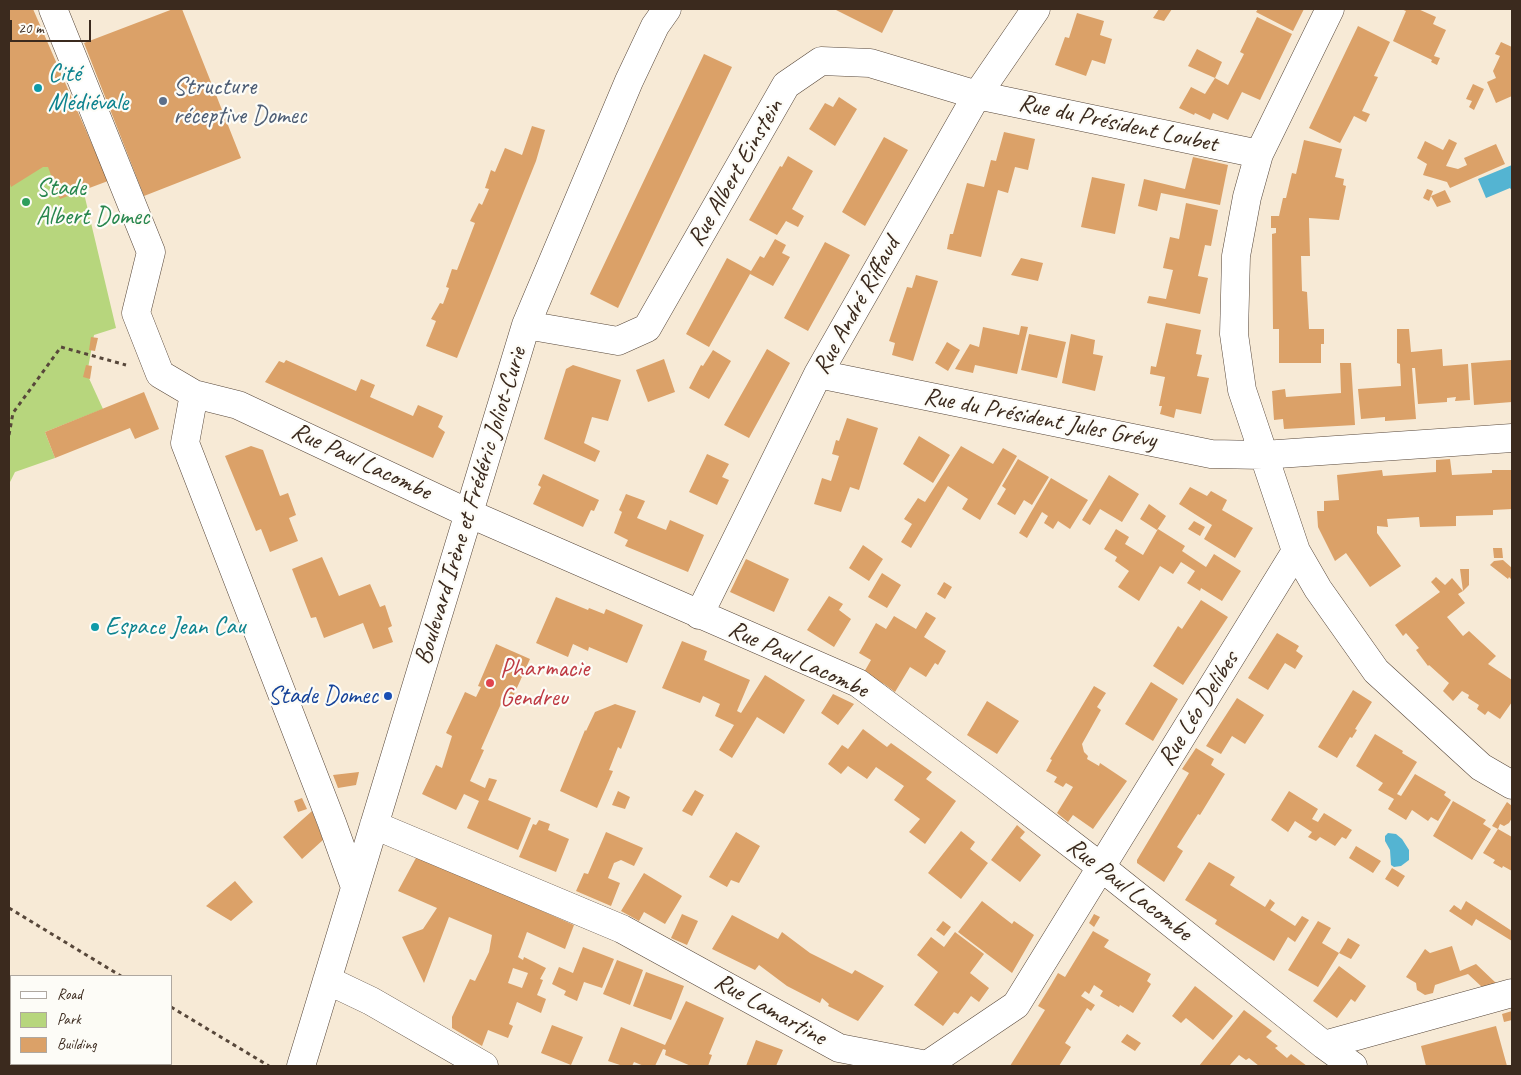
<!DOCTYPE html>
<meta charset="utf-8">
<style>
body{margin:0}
#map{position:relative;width:1521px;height:1075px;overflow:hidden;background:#f7ead6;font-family:Caveat,sans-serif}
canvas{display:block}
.frame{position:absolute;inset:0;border:10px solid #3b2a1e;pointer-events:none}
.legend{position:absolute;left:10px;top:975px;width:162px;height:90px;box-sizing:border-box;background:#fdfcf7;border:1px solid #afa8a0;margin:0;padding:6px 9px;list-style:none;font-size:15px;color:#3b2a1e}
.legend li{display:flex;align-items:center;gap:10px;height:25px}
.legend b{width:25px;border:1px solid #afa8a0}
.scale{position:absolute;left:10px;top:20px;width:81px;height:22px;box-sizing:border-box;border:2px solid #3b2a1e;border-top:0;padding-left:6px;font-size:15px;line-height:18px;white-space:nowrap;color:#3b2a1e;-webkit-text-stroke:4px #fdfcf7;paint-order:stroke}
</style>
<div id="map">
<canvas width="1521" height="1075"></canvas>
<div class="frame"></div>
<ul class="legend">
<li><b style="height:6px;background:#fff"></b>Road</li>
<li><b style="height:14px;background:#b7d67d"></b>Park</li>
<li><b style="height:14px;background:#dba168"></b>Building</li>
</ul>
<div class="scale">20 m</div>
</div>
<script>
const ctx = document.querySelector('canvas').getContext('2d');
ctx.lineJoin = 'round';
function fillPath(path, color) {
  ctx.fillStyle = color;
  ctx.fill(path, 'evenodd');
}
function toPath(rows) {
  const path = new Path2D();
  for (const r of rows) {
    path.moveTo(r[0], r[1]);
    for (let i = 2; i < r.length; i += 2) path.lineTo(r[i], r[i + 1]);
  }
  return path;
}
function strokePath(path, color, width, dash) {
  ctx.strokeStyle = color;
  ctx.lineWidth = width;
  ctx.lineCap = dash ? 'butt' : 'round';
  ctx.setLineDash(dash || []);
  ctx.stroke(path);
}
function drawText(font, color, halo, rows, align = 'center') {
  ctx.font = font + ' Caveat,sans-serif';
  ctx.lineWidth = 4.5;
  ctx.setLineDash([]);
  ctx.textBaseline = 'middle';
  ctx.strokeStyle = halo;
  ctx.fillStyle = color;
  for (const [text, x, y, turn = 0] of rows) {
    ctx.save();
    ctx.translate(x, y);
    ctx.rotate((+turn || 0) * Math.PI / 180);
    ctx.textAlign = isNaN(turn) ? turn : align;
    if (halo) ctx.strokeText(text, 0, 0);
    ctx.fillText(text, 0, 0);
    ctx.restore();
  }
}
fillPath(toPath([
 [9,9,16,9,77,164,116,328,94,335,87,374,103,409,45,432,55,458,15,472,9,484]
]), '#b7d67d');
fillPath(toPath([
 [1512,165,1512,191,1510,188,1486,198,1478,179],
 [1388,833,1396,834,1402,839,1409,850,1409,860,1401,866,1394,867,1391,865,1390,850,1385,841,1385,836],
 [9,987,11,988,11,1064,129,1064,133,1066,9,1066]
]), '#54b4d2');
fillPath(toPath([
 [9,9,33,9,108,181,60,199,48,167,43,167,11,187,9,181],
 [173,9,182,9,241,158,144,196,84,43],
 [834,9,894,9,882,33],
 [1159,9,1172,9,1164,21,1153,18],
 [1258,9,1304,9,1293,31,1256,12],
 [1401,9,1418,9,1436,17,1433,24,1446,30,1434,56,1440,58,1437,65,1431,62,1432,60,1393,41,1406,11],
 [1077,13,1104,21,1100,35,1112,39,1105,64,1092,60,1086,76,1055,65,1065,37,1069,38],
 [1257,17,1292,34,1260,100,1242,92,1228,120,1213,113,1210,120,1195,113,1194,115,1179,108,1191,87,1205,94,1215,78,1228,85,1244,54,1240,52],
 [1358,26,1390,42,1374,76,1378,77,1362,111,1370,114,1366,122,1354,116,1340,143,1309,128],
 [1501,42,1512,47,1512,96,1496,103,1487,82,1496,78,1493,71,1500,56,1495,54],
 [1197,49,1222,62,1215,78,1188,66],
 [704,54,732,67,618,308,590,294],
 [1473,84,1484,89,1474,110,1469,107,1472,101,1466,99],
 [839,97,857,109,835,146,809,129,825,103,833,107],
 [532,126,545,130,536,161,457,358,426,346,436,321,431,319,440,303,443,304,449,288,446,287,452,269,457,270,475,223,470,221,479,203,482,205,489,189,485,188,491,170,495,172,505,148,522,155],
 [1004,132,1035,139,1028,170,1015,167,1008,193,998,190,981,257,947,249,950,234,953,234,967,183,984,187,991,160,996,161],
 [884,137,908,150,865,226,842,212],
 [1449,139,1457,143,1446,166,1458,169,1467,165,1464,158,1496,144,1505,164,1450,188,1447,182,1423,175,1427,164,1417,158,1425,141,1443,150],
 [1304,140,1342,149,1335,177,1344,179,1343,185,1346,186,1339,220,1309,218,1310,256,1301,256,1302,291,1307,292,1309,329,1324,329,1324,344,1321,344,1321,363,1279,363,1279,329,1273,329,1272,234,1276,233,1276,228,1271,228,1271,216,1279,216,1283,198,1286,198,1292,173,1296,174],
 [788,156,813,171,792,209,804,216,798,227,786,221,777,235,749,220,780,166,782,167],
 [1193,157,1228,165,1220,205,1161,193,1157,211,1138,206,1144,179,1185,189],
 [1092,177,1125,184,1115,234,1081,227],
 [1427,189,1433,191,1431,196,1445,190,1451,202,1437,207,1431,196,1429,201,1423,198],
 [1186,203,1218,210,1211,246,1205,245,1198,276,1208,278,1200,314,1147,303,1149,296,1166,299,1173,270,1163,268,1170,237,1179,239],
 [775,239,786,245,782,253,790,257,773,286,750,274,709,347,686,334,727,258,751,271,760,256,764,258],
 [825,242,850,255,808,331,784,318],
 [1021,258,1043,263,1038,281,1011,275],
 [916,275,938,281,913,361,892,355,895,343,889,341,907,287,912,288],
 [1166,323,1201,330,1196,354,1202,355,1197,376,1209,378,1201,414,1176,409,1174,418,1160,414,1162,406,1159,406,1165,377,1150,374,1151,366,1156,367],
 [1021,326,1028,327,1017,374,975,365,973,373,955,369,970,344,979,347,983,327,1019,335],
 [1397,329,1409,329,1411,352,1442,349,1443,366,1468,364,1470,400,1455,401,1456,397,1447,398,1447,402,1418,404,1415,368,1412,368,1416,419,1385,421,1385,417,1361,419,1358,389,1401,386,1400,364,1397,363],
 [1029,334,1066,342,1057,378,1021,370],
 [1071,334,1095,340,1093,354,1103,356,1095,391,1062,383],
 [91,337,98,338,95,351,89,350],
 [947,342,960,350,948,371,935,363],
 [767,349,790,363,749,438,724,425],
 [713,350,731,361,709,399,689,388,701,365,703,366],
 [664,359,675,392,648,402,636,370],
 [286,360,356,391,361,379,375,385,370,397,413,416,418,405,443,416,438,427,445,432,433,458,265,382,279,361,284,363],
 [1511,360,1512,367,1512,402,1474,405,1471,363],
 [1340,363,1351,363,1355,425,1284,429,1283,419,1274,420,1272,391,1285,389,1286,397,1341,393],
 [86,365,92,366,90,379,83,377],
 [573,365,621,380,608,421,592,417,584,443,600,451,595,462,544,439,566,369],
 [144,392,159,429,135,439,130,428,55,458,45,432],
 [847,418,878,428,859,490,850,487,841,512,814,504,822,478,831,481,839,456,832,454,836,440,839,441],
 [919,436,950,455,933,483,903,464],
 [251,446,263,450,280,496,288,493,296,515,289,518,298,541,270,552,261,529,256,531,225,456],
 [961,446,993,464,1003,448,1017,456,980,520,962,509,968,499,948,486,911,548,901,542,912,524,904,519,918,498,925,502],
 [707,454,729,464,722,477,729,480,717,505,689,492],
 [1018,459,1049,477,1032,505,1024,500,1015,515,997,504,1006,489,1002,486],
 [1450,459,1452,475,1492,473,1492,470,1512,470,1512,509,1493,510,1493,515,1456,516,1456,526,1420,527,1419,517,1387,519,1388,527,1377,526,1377,533,1401,566,1370,587,1346,553,1335,561,1318,527,1317,511,1324,511,1324,501,1339,500,1337,475,1382,470,1383,476,1436,472,1436,460],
 [543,474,599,500,594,511,591,510,583,527,533,504,541,487,538,485],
 [1109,475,1139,494,1122,522,1100,509,1090,525,1082,520],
 [1051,478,1088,500,1070,529,1058,521,1053,529,1044,523,1048,516,1042,512,1027,538,1019,533],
 [1190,487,1207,496,1211,491,1227,500,1222,510,1253,528,1235,558,1204,539,1212,525,1179,504],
 [626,494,645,501,637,518,666,530,670,520,704,535,688,572,625,546,628,540,614,533,622,512,619,510],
 [1149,504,1166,516,1157,530,1140,519],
 [1194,521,1205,527,1200,536,1188,529],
 [1116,529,1129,537,1125,544,1143,555,1158,529,1185,546,1182,551,1206,567,1214,554,1241,571,1222,601,1201,588,1200,591,1187,583,1195,571,1181,562,1173,574,1160,566,1139,601,1118,587,1129,571,1115,561,1117,557,1104,549],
 [863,545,883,559,869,581,849,568],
 [1493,548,1502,548,1503,558,1494,558],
 [322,557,339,596,370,584,380,607,385,605,392,626,388,628,393,642,373,649,363,623,324,638,316,617,311,618,292,569],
 [746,559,789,579,774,612,730,592],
 [1503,560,1512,568,1512,580,1509,577,1508,579,1490,565,1494,561],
 [1460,569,1469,569,1469,585,1463,591],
 [882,573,901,585,887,608,868,597],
 [1436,577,1445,585,1452,578,1463,591,1458,594,1465,603,1447,617,1463,636,1469,631,1496,656,1488,664,1512,680,1512,702,1500,719,1488,711,1485,715,1477,709,1479,705,1468,698,1469,695,1462,691,1453,701,1443,691,1449,683,1429,665,1428,666,1416,650,1419,648,1406,633,1403,636,1395,625,1440,592,1431,582],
 [944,582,952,587,945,599,937,594],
 [829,596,843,604,839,610,851,619,834,647,807,630],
 [556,597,588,610,589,608,604,614,606,609,643,625,627,663,589,647,588,651,573,644,568,657,536,643],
 [1201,600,1228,617,1183,685,1153,666,1178,626,1182,629],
 [926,612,936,618,924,637,946,651,938,665,935,663,926,677,910,667,895,692,884,684,863,674,871,660,859,653,876,623,886,629,894,616,916,629],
 [1277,633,1299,646,1296,651,1303,656,1295,669,1285,663,1268,690,1248,678],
 [682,641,707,651,704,660,750,680,737,711,741,713,765,675,805,700,784,734,757,717,732,758,719,750,734,725,715,716,720,704,703,696,700,703,662,688],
 [496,644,530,659,511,701,504,697,481,749,484,750,470,781,485,788,489,778,497,780,488,800,531,818,518,850,467,828,479,801,464,794,456,810,422,794,436,765,442,768,452,736,446,733,465,692,476,697,481,687,478,686],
 [1151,682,1178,699,1153,741,1125,724],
 [1094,686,1106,693,1097,707,1101,710,1082,744,1084,752,1088,756,1087,759,1099,766,1100,763,1127,781,1093,829,1073,815,1068,822,1057,813,1073,787,1066,783,1063,787,1054,782,1057,777,1046,771,1052,760,1050,759],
 [1353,690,1372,702,1355,729,1357,730,1352,738,1350,737,1337,758,1318,747],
 [833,694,854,704,838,725,821,713],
 [1237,698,1264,715,1245,744,1232,736,1221,754,1206,746],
 [987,701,1019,721,997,754,967,735],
 [615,704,636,711,621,749,618,747,609,770,613,771,597,808,560,791,585,730,586,731,595,712],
 [863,729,887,747,891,743,932,772,926,779,956,801,925,844,909,832,920,819,894,800,904,786,876,767,867,779,848,766,841,774,828,764,842,745,848,749],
 [1375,734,1403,751,1402,753,1417,762,1397,794,1401,796,1415,774,1446,792,1444,795,1451,800,1438,821,1431,817,1428,821,1412,810,1406,820,1388,809,1394,799,1378,790,1383,783,1356,766],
 [1196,748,1214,759,1211,765,1225,774,1200,815,1198,814,1177,847,1183,851,1164,882,1137,863,1137,860,1189,773,1182,769],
 [359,772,356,785,338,788,333,775],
 [695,790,704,795,692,816,682,811],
 [618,791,630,797,625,809,612,805],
 [1289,791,1318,809,1312,819,1318,822,1324,813,1352,830,1346,839,1342,837,1335,846,1320,837,1316,841,1308,837,1312,832,1295,821,1288,832,1271,820],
 [302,798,307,809,298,812,294,801],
 [1453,801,1486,820,1483,824,1491,829,1472,860,1433,836],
 [1507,802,1512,806,1512,818,1509,823,1504,826,1500,824,1498,829,1492,826],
 [312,811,323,840,302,859,283,837],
 [539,820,550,824,548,830,569,839,556,872,519,857,533,824,536,825],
 [1017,825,1025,832,1020,838,1041,855,1020,882,991,860],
 [1498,829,1512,837,1512,871,1503,866,1502,868,1493,863,1495,860,1483,853],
 [961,831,975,842,970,849,988,863,961,899,928,873],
 [606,832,643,848,634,866,621,860,614,863,608,878,620,883,611,906,576,891,584,873,588,874],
 [736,832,760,846,739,883,731,880,727,887,709,877],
 [1356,846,1381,861,1373,873,1349,858],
 [417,856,574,925,565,949,527,932,518,957,523,960,524,957,546,968,540,979,543,980,537,995,546,999,541,1013,517,1002,509,1024,513,1026,508,1038,488,1030,482,1046,452,1028,452,1017,470,979,475,981,489,952,492,935,449,917,424,983,402,937,423,929,437,908,398,891],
 [513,968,528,973,522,988,508,983],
 [1209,862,1235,877,1230,885,1265,907,1270,899,1275,903,1270,910,1295,926,1302,916,1309,920,1295,942,1288,937,1274,961,1215,924,1217,920,1185,900],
 [1392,868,1405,876,1398,887,1385,879],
 [644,873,682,896,665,924,644,912,639,921,621,911],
 [235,881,253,902,231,921,206,906],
 [982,901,1012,924,1014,921,1034,935,1012,973,958,932],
 [1466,901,1512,931,1512,941,1476,919,1472,926,1449,911,1454,905,1461,910],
 [682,914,698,921,687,945,671,938],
 [1094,914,1100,917,1094,927,1089,923],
 [732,915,778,939,782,932,810,953,852,974,855,970,884,986,858,1021,828,1006,829,1004,822,998,820,1003,787,986,759,965,755,970,712,949],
 [943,921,951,927,944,936,936,930],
 [1318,921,1331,928,1322,943,1339,953,1318,987,1288,970],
 [1093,931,1109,940,1104,947,1151,974,1147,981,1151,984,1133,1013,1120,1005,1119,1007,1100,996,1103,991,1094,985,1089,994,1085,991,1081,996,1095,1005,1091,1011,1087,1008,1065,1043,1071,1047,1059,1066,1010,1066,1045,1010,1038,1006,1051,985,1058,973,1065,977],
 [955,932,984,954,970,973,989,988,979,1002,971,996,958,1014,954,1012,943,1026,914,1005,938,972,917,955,931,937,944,947],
 [1348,938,1360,945,1351,959,1339,953],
 [1452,946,1460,971,1476,964,1496,983,1482,987,1468,974,1435,985,1433,993,1425,995,1417,990,1416,983,1406,977,1425,949,1430,953],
 [583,947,614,959,602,988,584,982,577,1001,564,995,566,991,552,984,559,967,573,973],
 [617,960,643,970,630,1005,603,994],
 [1339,966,1366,986,1355,1002,1351,999,1337,1018,1313,1001],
 [646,972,684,986,671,1020,633,1006],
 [1195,986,1233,1016,1213,1040,1186,1018,1181,1023,1172,1016],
 [686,1001,724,1018,709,1054,712,1055,708,1066,691,1066,665,1055,666,1050,663,1049,655,1066,644,1066,634,1062,632,1066,623,1066,608,1061,621,1027,665,1045],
 [1244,1010,1272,1031,1266,1037,1278,1046,1275,1048,1287,1058,1291,1054,1307,1066,1259,1066,1249,1058,1246,1060,1239,1055,1229,1066,1199,1066],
 [1512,1011,1512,1020,1504,1022,1502,1014],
 [552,1025,583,1037,571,1065,541,1053],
 [1496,1026,1507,1066,1426,1066,1421,1046],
 [1127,1034,1141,1043,1135,1051,1121,1042],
 [756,1040,783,1050,776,1066,746,1066]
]), '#dba168');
const minor = toPath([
 [53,9,151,252,136,313,160,374,194,394,185,443,332,823,355,887],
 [1330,9,1259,154,1247,197,1236,256,1234,334,1242,390,1296,551,1318,589,1376,671,1481,767,1512,785],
 [526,325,618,341,647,328,786,85,821,61,870,63,977,95,1259,154],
 [818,374,1211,454,1263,455,1512,438],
 [194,394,238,405,468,513,858,683,988,780,1101,867,1324,1045,1353,1066],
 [699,615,818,374,977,95,1036,9],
 [374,825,622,929,839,1048,927,1065,1016,1005,1296,551],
 [327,980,371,1001,484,1066],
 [1324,1045,1512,993],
 [301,1066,526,325,629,81,655,26,667,9]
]);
strokePath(minor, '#57473a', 29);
strokePath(toPath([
 [9,435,13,413,61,347,126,365],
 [9,908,121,976],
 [171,1007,269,1066]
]), '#57473a', 3, [4, 4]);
strokePath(minor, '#fff', 28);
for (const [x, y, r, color] of [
 [38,88,5,"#0f9aa8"],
 [163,101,5,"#5c6f8a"],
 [26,202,5,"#2e9e5b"],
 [95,627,5,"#0f9aa8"],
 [490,683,5,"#e0444e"],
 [388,696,5,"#1a4fb4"]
]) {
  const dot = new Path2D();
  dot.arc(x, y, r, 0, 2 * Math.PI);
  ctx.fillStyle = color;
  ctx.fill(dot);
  strokePath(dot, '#fdfcf7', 2);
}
drawText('25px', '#0d838f', '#fdfcf7', [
 ["Cité",48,74],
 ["Médiévale",48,103],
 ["Espace Jean Cau",105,627]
], 'left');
drawText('25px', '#4e5e75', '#fdfcf7', [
 ["Structure",173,87],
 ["réceptive Domec",173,116]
], 'left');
drawText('25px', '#3b2a1e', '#fdfcf7', [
 ["Rue du Président Loubet",1118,124,12],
 ["Rue Albert Einstein",736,173,-60],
 ["Rue André Riffaud",857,306,-61],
 ["Rue du Président Jules Grévy",1040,419,11],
 ["Rue Paul Lacombe",361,462,25],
 ["Boulevard Irène et Frédéric Joliot-Curie",471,506,-73],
 ["Rue Paul Lacombe",798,660,25],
 ["Rue Léo Delibes",1199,709,-58],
 ["Rue Paul Lacombe",1129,890,38],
 ["Rue Lamartine",770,1010,29]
]);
drawText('25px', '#27864d', '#fdfcf7', [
 ["Stade",36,188],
 ["Albert Domec",36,217]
], 'left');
drawText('25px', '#be3a42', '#fdfcf7', [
 ["Pharmacie",500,669],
 ["Gendreu",500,698]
], 'left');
drawText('25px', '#164399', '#fdfcf7', [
 ["Stade Domec",378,696]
], 'right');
</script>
